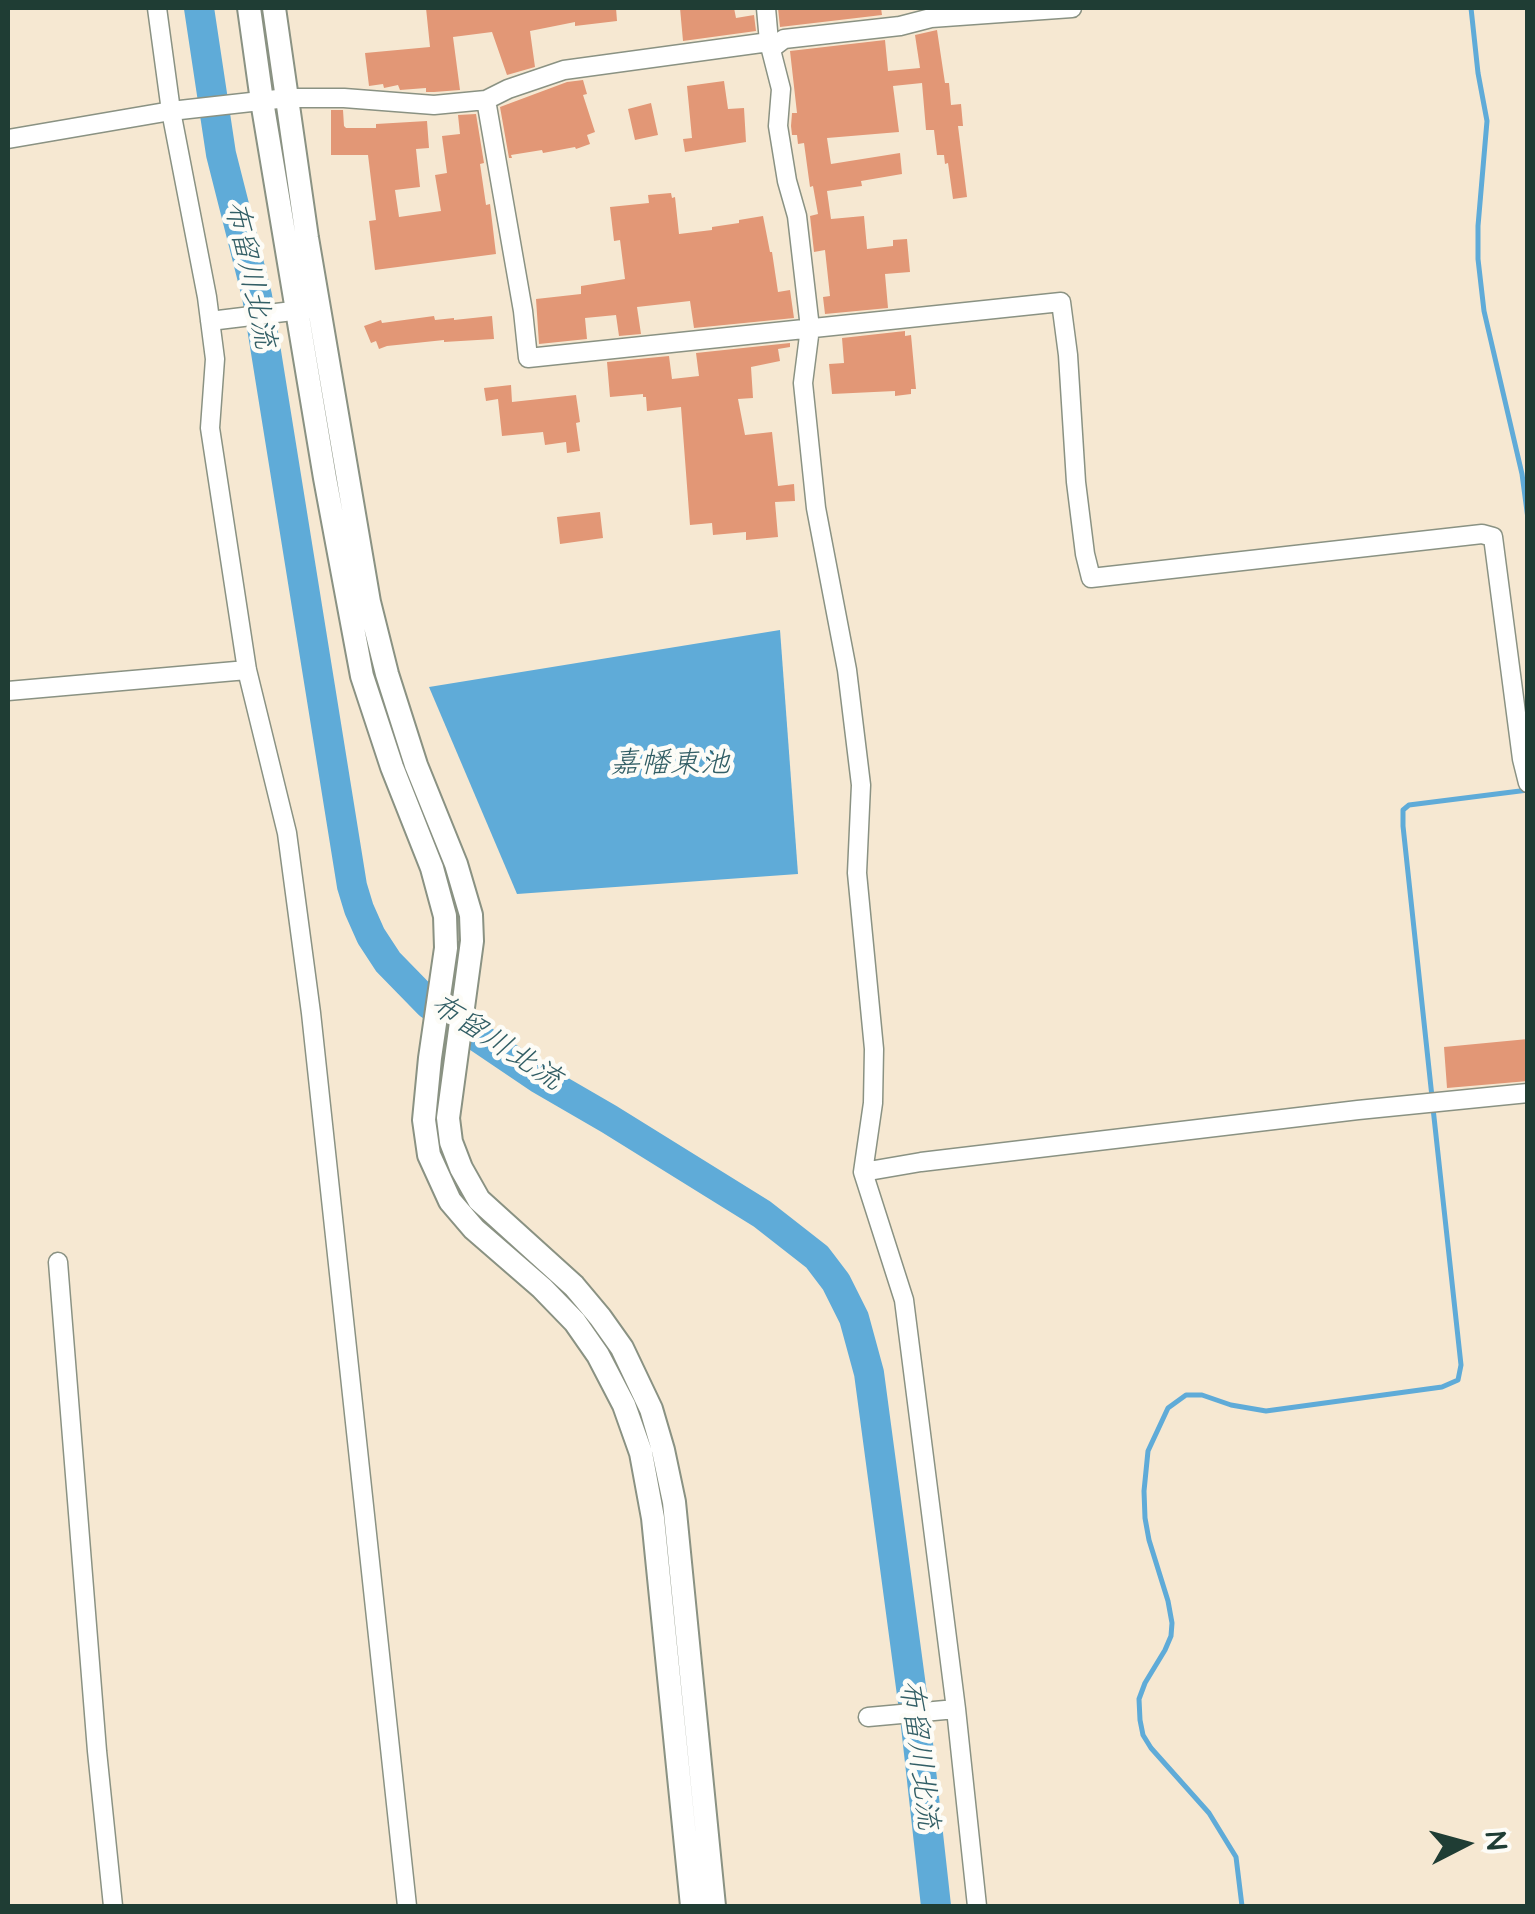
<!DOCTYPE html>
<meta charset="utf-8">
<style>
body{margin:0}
#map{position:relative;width:1535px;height:1914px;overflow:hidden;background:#f6e8d2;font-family:"Architects Daughter",sans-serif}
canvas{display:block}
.frame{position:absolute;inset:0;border:10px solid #1f3d34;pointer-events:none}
.north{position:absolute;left:1415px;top:1794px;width:100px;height:100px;-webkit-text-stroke:8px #fdfcf7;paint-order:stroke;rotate:84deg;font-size:28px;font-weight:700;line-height:40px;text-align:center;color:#1f3d34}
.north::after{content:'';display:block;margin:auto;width:35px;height:45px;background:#1f3d34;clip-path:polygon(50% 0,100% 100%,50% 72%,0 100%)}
</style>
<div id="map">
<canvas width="1535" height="1914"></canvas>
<div class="frame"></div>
<div class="north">N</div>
</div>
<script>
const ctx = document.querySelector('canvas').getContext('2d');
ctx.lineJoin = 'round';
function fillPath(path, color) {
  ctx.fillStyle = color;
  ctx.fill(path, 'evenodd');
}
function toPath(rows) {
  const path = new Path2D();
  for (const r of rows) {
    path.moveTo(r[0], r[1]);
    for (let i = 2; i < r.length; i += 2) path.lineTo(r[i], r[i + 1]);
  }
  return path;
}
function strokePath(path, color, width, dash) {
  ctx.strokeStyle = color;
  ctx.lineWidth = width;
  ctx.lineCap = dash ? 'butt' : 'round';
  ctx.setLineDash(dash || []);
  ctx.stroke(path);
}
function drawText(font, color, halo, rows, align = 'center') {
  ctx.font = font + ' "Architects Daughter","Klee One",sans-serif';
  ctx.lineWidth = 9;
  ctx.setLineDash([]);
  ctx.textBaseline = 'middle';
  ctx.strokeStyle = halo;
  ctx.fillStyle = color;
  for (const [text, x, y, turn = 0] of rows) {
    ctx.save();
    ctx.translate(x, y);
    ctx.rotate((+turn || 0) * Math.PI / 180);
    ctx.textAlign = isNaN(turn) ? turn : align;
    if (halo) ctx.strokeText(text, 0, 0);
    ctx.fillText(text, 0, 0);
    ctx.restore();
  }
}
fillPath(toPath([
 [780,630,798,874,517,894,429,687]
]), '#5fabd8');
strokePath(toPath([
 [1471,8,1478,73,1487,121,1478,226,1478,259,1484,311,1522,474,1528,519],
 [1432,1097,1403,826,1403,810,1409,805,1528,790],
 [1242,1906,1236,1857,1209,1813,1151,1748,1143,1735,1140,1720,1139,1699,1145,1683,1165,1650,1171,1636,1172,1623,1168,1601,1149,1540,1145,1518,1144,1491,1148,1451,1168,1408,1186,1395,1202,1395,1231,1405,1266,1411,1442,1387,1458,1380,1461,1365,1433,1108]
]), '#5fabd8', 5);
strokePath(toPath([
 [199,8,221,154,257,296,352,886,359,909,371,936,388,962,429,1004,540,1079,609,1119,762,1214,817,1257,836,1282,854,1318,869,1373,915,1717,936,1906]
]), '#5fabd8', 30);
fillPath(toPath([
 [426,8,616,8,617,21,575,26,575,22,530,31,535,67,507,75,492,32,453,37,460,90,434,92,426,92,426,88,400,90,398,85,384,88,383,84,369,86,365,53,430,47],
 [680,8,734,8,736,18,754,15,756,31,683,41],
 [778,8,881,8,882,15,780,27],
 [937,30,945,83,949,83,951,105,961,104,963,126,958,126,967,197,953,199,948,163,945,164,944,155,937,155,934,130,926,130,922,83,893,86,899,132,827,138,831,164,900,153,902,174,861,181,862,186,827,191,831,219,864,216,867,249,893,246,893,240,907,239,910,272,885,274,888,308,825,314,823,297,830,296,825,250,814,252,810,216,818,214,813,186,810,187,804,143,798,144,797,135,792,135,791,126,792,113,797,113,790,51,885,40,888,71,920,68,915,35],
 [583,80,587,94,583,95,595,132,587,135,590,144,576,149,575,147,543,153,542,150,511,155,512,158,509,158,500,107,567,82],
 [724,81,728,109,744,108,746,142,685,152,683,139,692,138,687,86],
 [651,103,658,135,635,140,628,109],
 [331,110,343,110,344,126,346,128,376,128,376,124,427,121,429,148,416,149,420,187,395,190,399,217,441,211,435,175,447,173,442,136,460,134,458,115,476,114,484,163,480,164,486,205,490,204,496,254,375,270,369,221,376,220,368,155,331,155],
 [671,193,672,198,675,197,679,234,712,230,712,227,739,223,739,220,763,216,770,252,772,252,778,292,790,290,794,318,694,328,690,301,637,307,641,334,619,336,616,315,585,318,587,339,539,344,536,299,581,294,581,286,625,279,620,240,614,241,610,207,649,203,648,195],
 [434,316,435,320,454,318,454,320,492,316,494,339,444,342,444,340,387,346,379,349,376,341,371,343,364,326,381,320,382,323],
 [905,331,905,336,911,335,916,389,911,389,911,394,895,396,895,391,832,394,829,364,844,363,842,338],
 [790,343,790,347,778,349,780,361,751,367,753,398,738,399,745,435,772,432,778,486,794,484,795,501,775,502,778,537,746,540,746,532,713,535,712,523,690,525,681,407,647,411,646,397,643,397,643,394,610,397,607,362,669,356,672,379,699,376,696,353],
 [511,385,512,402,576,395,580,422,576,423,580,451,567,453,566,442,545,445,543,432,502,436,498,399,486,401,484,388],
 [600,512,603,538,560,544,557,517],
 [1528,1039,1528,1081,1447,1088,1444,1047]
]), '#e29776');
const minor = toPath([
 [157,8,171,111,207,297,215,359,210,428,247,670,287,833,311,1013,407,1906],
 [766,8,769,42,781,89,778,126,787,181,797,216,810,328,803,383,816,508,847,670,861,785,857,873,874,1049,873,1103,863,1172,904,1300,956,1709,977,1906],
 [772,48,784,39,900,26,931,18,1072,8],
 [486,100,523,311,528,358,1061,302,1068,355,1076,482,1085,554,1091,578,1482,534,1493,537,1522,759,1528,783],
 [8,139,171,111,287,98,344,98,434,105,486,100,508,89,564,70,769,42],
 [210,321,309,309],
 [8,691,247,670],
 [863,1172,921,1162,1358,1110,1528,1093],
 [58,1262,97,1751,113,1906],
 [868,1717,956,1709]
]);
const tertiary = toPath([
 [249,8,262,101,325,478,362,676,392,767,432,868,445,916,446,948,430,1058,424,1120,429,1155,450,1201,474,1229,542,1288,575,1322,598,1355,624,1405,641,1453,653,1518,692,1906],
 [274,8,307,238,369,602,387,674,416,765,456,864,471,915,472,941,448,1118,451,1142,461,1168,479,1200,574,1286,600,1317,622,1348,651,1409,663,1450,674,1502,714,1906]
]);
strokePath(minor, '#8a9283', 21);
strokePath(tertiary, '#8a9283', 26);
strokePath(minor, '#fff', 18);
strokePath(tertiary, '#fff', 22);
drawText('italic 30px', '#325e65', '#fdfcf7', [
 ["布留川北流",248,275,78],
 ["嘉幡東池",670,766],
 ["布留川北流",495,1044,33],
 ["布留川北流",917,1755,83]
]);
</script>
